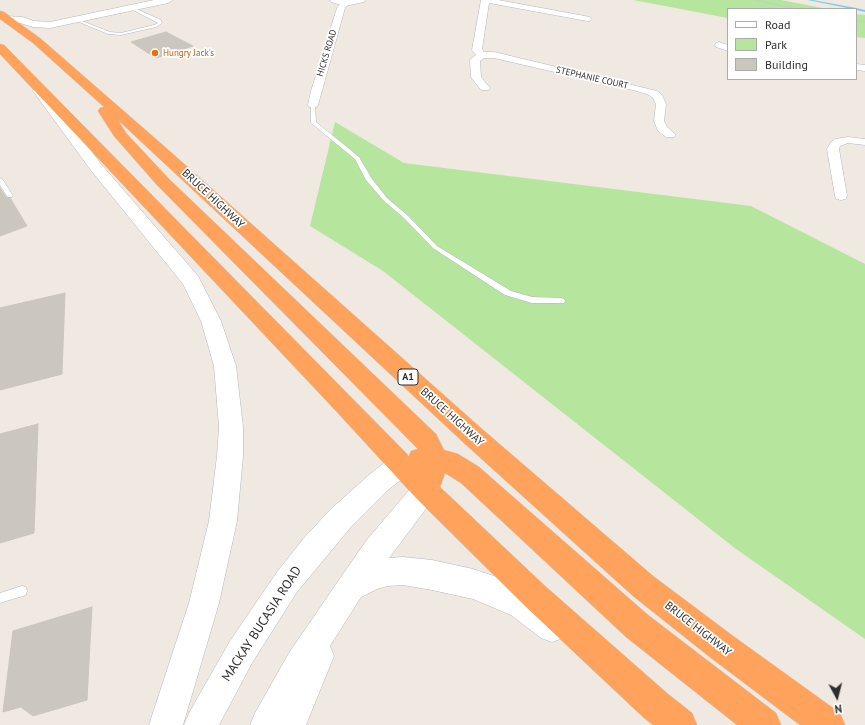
<!DOCTYPE html>
<style>
body{margin:0}
#map{position:relative;width:865px;height:725px;overflow:hidden;background:#efe9e1;font-family:"PT Sans",sans-serif}
canvas{display:block}
.legend{position:absolute;left:727px;top:8px;width:130px;height:72px;box-sizing:border-box;background:#fff;border:1px solid #ababab;margin:0;padding:5px 7px;list-style:none;font-size:12px;color:#2e2e2e}
.legend li{display:flex;align-items:center;gap:8px;height:20px}
.legend b{width:20px;border:1px solid #ababab}
.north{position:absolute;left:817px;top:677px;width:40px;height:40px;-webkit-text-stroke:3px #fff;paint-order:stroke;rotate:173deg;font-size:11px;font-weight:700;line-height:16px;text-align:center;color:#2e2e2e}
.north::after{content:'';display:block;margin:auto;width:14px;height:18px;background:#2e2e2e;clip-path:polygon(50% 0,100% 100%,50% 72%,0 100%)}
</style>
<div id="map">
<canvas width="865" height="725"></canvas>
<ul class="legend">
<li><b style="height:5px;background:#fff"></b>Road</li>
<li><b style="height:11px;background:#b6e59e"></b>Park</li>
<li><b style="height:11px;background:#cbc7bf"></b>Building</li>
</ul>
<div class="north">N</div>
</div>
<script>
const ctx = document.querySelector('canvas').getContext('2d');
ctx.lineJoin = 'round';
function fillPath(path, color) {
  ctx.fillStyle = color;
  ctx.fill(path, 'evenodd');
}
function toPath(rows) {
  const path = new Path2D();
  for (const r of rows) {
    path.moveTo(r[0], r[1]);
    for (let i = 2; i < r.length; i += 2) path.lineTo(r[i], r[i + 1]);
  }
  return path;
}
function strokePath(path, color, width, dash) {
  ctx.strokeStyle = color;
  ctx.lineWidth = width;
  ctx.lineCap = dash ? 'butt' : 'round';
  ctx.setLineDash(dash || []);
  ctx.stroke(path);
}
function drawText(font, color, halo, rows, align = 'center') {
  ctx.font = font + ' "PT Sans",sans-serif';
  ctx.lineWidth = 3.5;
  ctx.setLineDash([]);
  ctx.textBaseline = 'middle';
  ctx.strokeStyle = halo;
  ctx.fillStyle = color;
  for (const [text, x, y, turn = 0] of rows) {
    ctx.save();
    ctx.translate(x, y);
    ctx.rotate((+turn || 0) * Math.PI / 180);
    ctx.textAlign = isNaN(turn) ? turn : align;
    if (halo) ctx.strokeText(text, 0, 0);
    ctx.fillText(text, 0, 0);
    ctx.restore();
  }
}
fillPath(toPath([
 [633,0,781,0,828,9,728,9,728,18],
 [856,14,865,15,865,38,856,37],
 [335,122,404,163,751,206,865,264,865,639,736,549,383,271,310,226]
]), '#b6e59e');
fillPath(toPath([
 [808,0,813,0,856,8,865,10,865,12,856,10,856,9,852,9,808,0]
]), '#75cff0');
const building = toPath([
 [166,32,193,46,156,58,131,42,166,32],
 [0,188,6,197,10,198,27,226,0,236,0,188],
 [65,293,62,374,0,390,0,308,65,293],
 [38,424,34,533,0,543,0,434,38,424],
 [92,607,87,700,33,716,21,707,3,712,13,631,92,607]
]);
fillPath(building, '#cbc7bf');
strokePath(building, '#cbc5ba', 1);
const lane = toPath([
 [132,7,161,20,162,23,156,27,121,35,108,34,79,22,82,21,110,32,121,33,154,25,158,23,131,9,132,7],
 [311,104,315,105,316,122,359,157,372,179,387,198,408,216,437,246,511,291,532,297,561,298,564,299,565,301,564,303,532,303,505,295,433,248,404,218,383,200,366,180,355,159,311,123,311,104],
 [0,178,3,180,13,196,12,197,8,197,7,196,0,185,0,178],
 [22,586,26,587,27,591,26,595,0,603,0,593,22,586]
]);
const street = toPath([
 [481,0,498,0,590,17,591,19,590,21,587,21,489,3,482,49,484,52,494,52,657,91,662,95,666,104,664,121,667,127,676,135,674,137,666,137,658,131,654,121,656,104,653,98,649,95,637,91,494,58,484,58,480,61,481,77,490,88,489,90,481,90,471,77,470,60,476,55,472,50,481,0],
 [342,1,345,1,349,3,345,8,318,105,317,107,309,107,308,105,311,91,337,8,342,1],
 [719,42,728,45,728,51,716,47,715,45,716,43,719,42],
 [856,64,865,65,865,71,856,70,856,64],
 [848,137,865,139,865,145,848,143,840,146,839,149,847,196,846,199,841,200,836,199,835,196,827,149,831,142,835,139,848,137]
]);
const secondary = toPath([
 [154,0,173,0,168,3,50,28,33,27,20,23,3,21,2,19,7,16,22,17,34,21,50,22,154,0],
 [330,0,365,0,364,2,345,6,331,2,330,0],
 [40,87,45,88,100,163,198,276,221,321,236,366,243,427,243,456,237,521,219,603,183,725,149,725,189,603,209,521,217,456,219,427,214,366,201,321,183,284,90,169,33,91,35,88,40,87],
 [402,453,411,456,415,464,411,472,388,490,350,528,297,592,252,663,219,725,184,725,189,713,230,641,277,572,304,538,330,510,370,474,393,456,402,453],
 [425,478,434,482,438,490,434,498,389,558,403,557,432,560,473,569,494,576,533,593,563,616,567,627,563,638,552,642,541,638,511,615,473,599,432,590,403,585,388,586,377,589,361,597,330,646,334,656,306,725,250,725,255,713,289,653,341,577,366,541,416,482,425,478]
]);
const highway = toPath([
 [0,11,4,12,41,39,165,147,482,429,653,576,733,636,840,713,845,725,800,725,711,658,633,596,464,443,118,120,126,133,169,179,436,434,444,450,458,454,479,467,648,615,776,713,781,725,737,725,626,637,461,483,445,473,440,487,545,586,668,694,692,713,697,725,653,725,644,718,525,606,416,498,336,411,0,54,0,44,4,45,409,456,411,451,418,449,157,185,114,136,98,111,100,108,104,107,33,43,0,19,0,11]
]);
strokePath(lane, '#b4b7c1', 1);
strokePath(street, '#b4b7c1', 1);
strokePath(secondary, '#b4b7c1', 1);
strokePath(highway, '#c9c9c9', 1);
strokePath(toPath([
 [754,0,799,9],
 [856,20,865,22]
]), '#c9c9c9', 1.5, [1.5, 1]);
fillPath(lane, '#fff');
fillPath(street, '#fff');
fillPath(secondary, '#fff');
fillPath(highway, '#ffa35c');
for (const [x, y, r, color] of [
 [155,53,4,"#e8710a"]
]) {
  const dot = new Path2D();
  dot.arc(x, y, r, 0, 2 * Math.PI);
  ctx.fillStyle = color;
  ctx.fill(dot);
  strokePath(dot, '#fff', 1.5);
}
drawText('9px', '#c56008', '#fff', [
 ["Hungry Jack's",163,53]
], 'left');
drawText('9px', '#2e2e2e', '#fff', [
 ["HICKS ROAD",327,53,-73],
 ["STEPHANIE COURT",592,78,13]
]);
for (const [x, y, w] of [
 [408,377,20]
]) {
  const box = new Path2D();
  box.roundRect(x - w / 2, y - 8, w, 16, 3);
  ctx.fillStyle = '#fff';
  ctx.fill(box);
  strokePath(box, '#2e2e2e', 1);
}
drawText('bold 10px', '#2e2e2e', null, [
 ["A1",408,377]
]);
drawText('11px', '#2e2e2e', '#fff', [
 ["BRUCE HIGHWAY",213,199,43],
 ["BRUCE HIGHWAY",452,417,42],
 ["BRUCE HIGHWAY",698,629,38]
]);
drawText('13px', '#2e2e2e', '#fff', [
 ["MACKAY BUCASIA ROAD",262,624,-57]
]);
</script>
